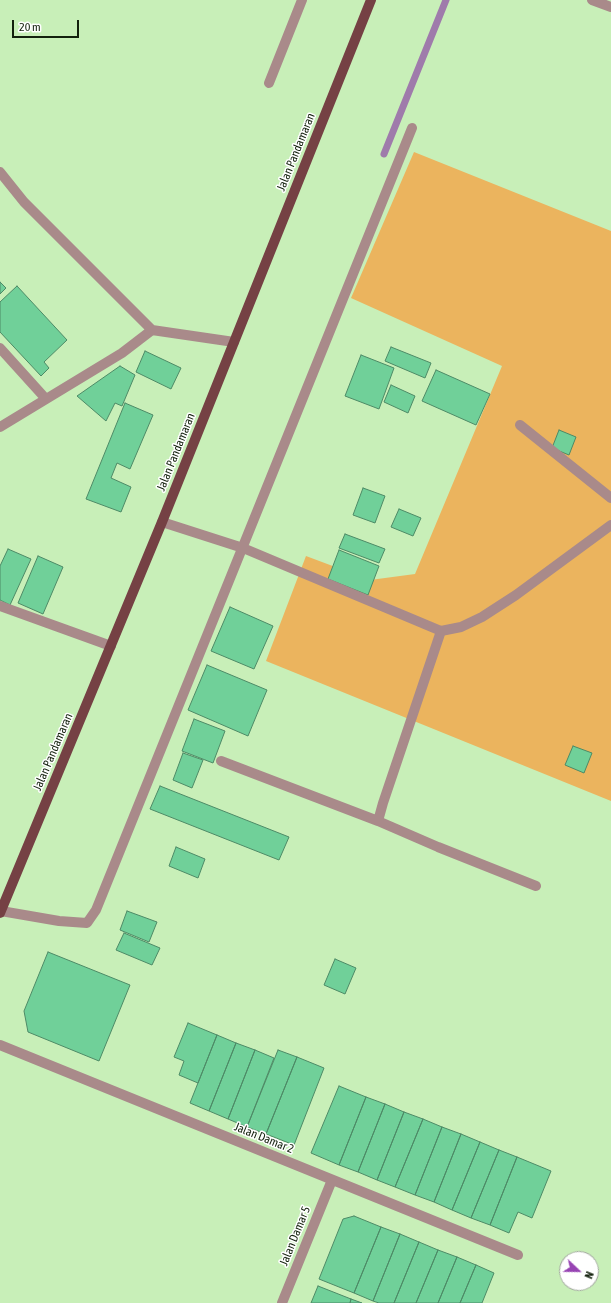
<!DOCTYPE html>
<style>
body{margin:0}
#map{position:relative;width:611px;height:1303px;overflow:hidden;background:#c8efb8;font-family:"Asap Condensed",sans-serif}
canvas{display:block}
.north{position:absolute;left:559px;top:1251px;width:40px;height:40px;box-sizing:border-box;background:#fff;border:1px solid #a1a69e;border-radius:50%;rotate:112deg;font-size:11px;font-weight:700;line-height:16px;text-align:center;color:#13210d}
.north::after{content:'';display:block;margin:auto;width:14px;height:18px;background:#9744b3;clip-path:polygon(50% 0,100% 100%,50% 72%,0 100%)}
.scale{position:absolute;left:12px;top:20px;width:67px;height:18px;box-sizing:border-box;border:2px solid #13210d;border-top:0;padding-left:5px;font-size:12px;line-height:14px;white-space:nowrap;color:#13210d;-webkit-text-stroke:3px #fff;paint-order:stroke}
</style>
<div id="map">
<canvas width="611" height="1303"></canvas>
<div class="north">N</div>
<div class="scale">20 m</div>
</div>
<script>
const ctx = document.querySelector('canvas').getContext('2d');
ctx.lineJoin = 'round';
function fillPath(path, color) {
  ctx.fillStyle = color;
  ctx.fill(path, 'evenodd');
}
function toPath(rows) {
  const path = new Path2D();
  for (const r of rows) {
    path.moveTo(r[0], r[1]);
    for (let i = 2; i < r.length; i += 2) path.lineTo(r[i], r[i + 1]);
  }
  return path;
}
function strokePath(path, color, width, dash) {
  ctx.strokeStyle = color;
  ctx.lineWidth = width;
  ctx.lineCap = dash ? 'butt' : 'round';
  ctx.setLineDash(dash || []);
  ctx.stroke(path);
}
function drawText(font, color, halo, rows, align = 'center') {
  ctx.font = font + ' "Asap Condensed",sans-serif';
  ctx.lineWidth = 3;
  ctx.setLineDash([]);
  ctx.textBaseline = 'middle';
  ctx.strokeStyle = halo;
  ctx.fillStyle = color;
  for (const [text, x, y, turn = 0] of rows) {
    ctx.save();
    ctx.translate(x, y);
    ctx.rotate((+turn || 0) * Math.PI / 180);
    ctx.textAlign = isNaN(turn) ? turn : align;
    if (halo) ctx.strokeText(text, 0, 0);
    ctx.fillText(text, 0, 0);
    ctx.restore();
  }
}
fillPath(toPath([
 [414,152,611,231,611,801,266,661,306,556,370,580,415,574,502,366,351,298]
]), '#ebb45e');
strokePath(toPath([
 [384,154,446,0]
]), '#9f7bab', 7);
const building = toPath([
 [0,282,6,288,0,294,0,282],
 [17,286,67,340,44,362,49,368,41,376,0,332,0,302,17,286],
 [391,347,431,363,425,378,385,361,391,347],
 [145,351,181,368,171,389,136,372,145,351],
 [361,355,394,368,379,409,345,396,361,355],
 [120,366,135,375,122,406,115,403,106,421,77,396,120,366],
 [436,370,490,394,476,425,422,401,436,370],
 [391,385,415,396,408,413,384,402,391,385],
 [125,403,153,415,130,469,117,463,111,478,131,487,121,512,86,499,125,403],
 [559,430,576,437,569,455,552,448,559,430],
 [363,488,385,496,375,523,353,515,363,488],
 [399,509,421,518,413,536,391,527,399,509],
 [345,534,385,549,379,563,339,548,345,534],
 [8,549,31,559,10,605,0,600,0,566,8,549],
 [339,550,379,566,368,595,328,579,339,550],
 [38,556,63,567,43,614,18,603,38,556],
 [230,607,273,626,254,669,211,651,230,607],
 [207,665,267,690,248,736,188,710,207,665],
 [194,719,225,731,213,763,182,751,194,719],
 [573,746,592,753,584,773,565,765,573,746],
 [183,753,203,760,192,788,173,780,183,753],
 [160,786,289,837,279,860,150,809,160,786],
 [176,847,205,859,198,878,169,866,176,847],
 [127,911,157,922,149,942,120,930,127,911],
 [124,933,160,948,152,965,116,950,124,933],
 [48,952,130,985,99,1061,28,1032,24,1011,48,952],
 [335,959,356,968,345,994,324,985,335,959],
 [188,1023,217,1035,198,1083,179,1075,184,1061,174,1057,188,1023],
 [217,1035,236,1043,209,1111,190,1103,217,1035],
 [236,1043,255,1050,228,1119,209,1111,236,1043],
 [255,1050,274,1058,247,1127,228,1119,255,1050],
 [278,1050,297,1057,266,1134,247,1127,278,1050],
 [297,1057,324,1068,294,1145,266,1134,297,1057],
 [339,1086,366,1097,339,1165,311,1153,339,1086],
 [366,1097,385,1104,358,1172,339,1165,366,1097],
 [385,1104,404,1112,377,1180,358,1172,385,1104],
 [404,1112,423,1119,395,1187,377,1180,404,1112],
 [423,1119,442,1127,415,1195,395,1187,423,1119],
 [442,1127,461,1134,434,1202,415,1195,442,1127],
 [461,1134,480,1142,452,1210,434,1202,461,1134],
 [480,1142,499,1150,471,1218,452,1210,480,1142],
 [499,1150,517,1157,490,1225,471,1218,499,1150],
 [517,1157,551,1171,532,1218,518,1212,509,1233,490,1225,517,1157],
 [354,1216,381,1227,354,1293,319,1279,343,1219,354,1216],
 [381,1227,400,1234,373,1301,354,1293,381,1227],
 [400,1234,419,1242,394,1303,379,1303,373,1301,400,1234],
 [419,1242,438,1250,416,1303,394,1303,419,1242],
 [438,1250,457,1257,438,1303,416,1303,438,1250],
 [457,1257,476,1265,460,1303,438,1303,457,1257],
 [476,1265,494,1273,482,1303,460,1303,476,1265],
 [318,1286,351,1299,350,1303,311,1303,318,1286],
 [351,1299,362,1303,350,1303,351,1299]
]);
fillPath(building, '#70d099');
strokePath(building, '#4d8a66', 1);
strokePath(toPath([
 [592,0,611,7],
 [269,83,302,0],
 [0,172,24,202,152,330],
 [0,348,46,399],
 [520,425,611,498],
 [0,427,122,353,152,330,234,342],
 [162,522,243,548,441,631,461,627,482,617,516,595,611,525],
 [0,606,111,646],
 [441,631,383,803,378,821,438,847,536,886],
 [221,761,378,821],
 [1,911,59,921,87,923,96,910,412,128],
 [0,1045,518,1255],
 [282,1303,332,1180]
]), '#a98a8a', 10);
strokePath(toPath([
 [0,913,162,522,371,0]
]), '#754144', 10);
drawText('12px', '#13210d', '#fff', [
 ["Jalan Pandamaran",296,152,-68],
 ["Jalan Pandamaran",176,452,-68],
 ["Jalan Pandamaran",53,752,-67],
 ["Jalan Damar 2",264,1138,22],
 ["Jalan Damar 5",295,1236,-68]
]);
</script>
